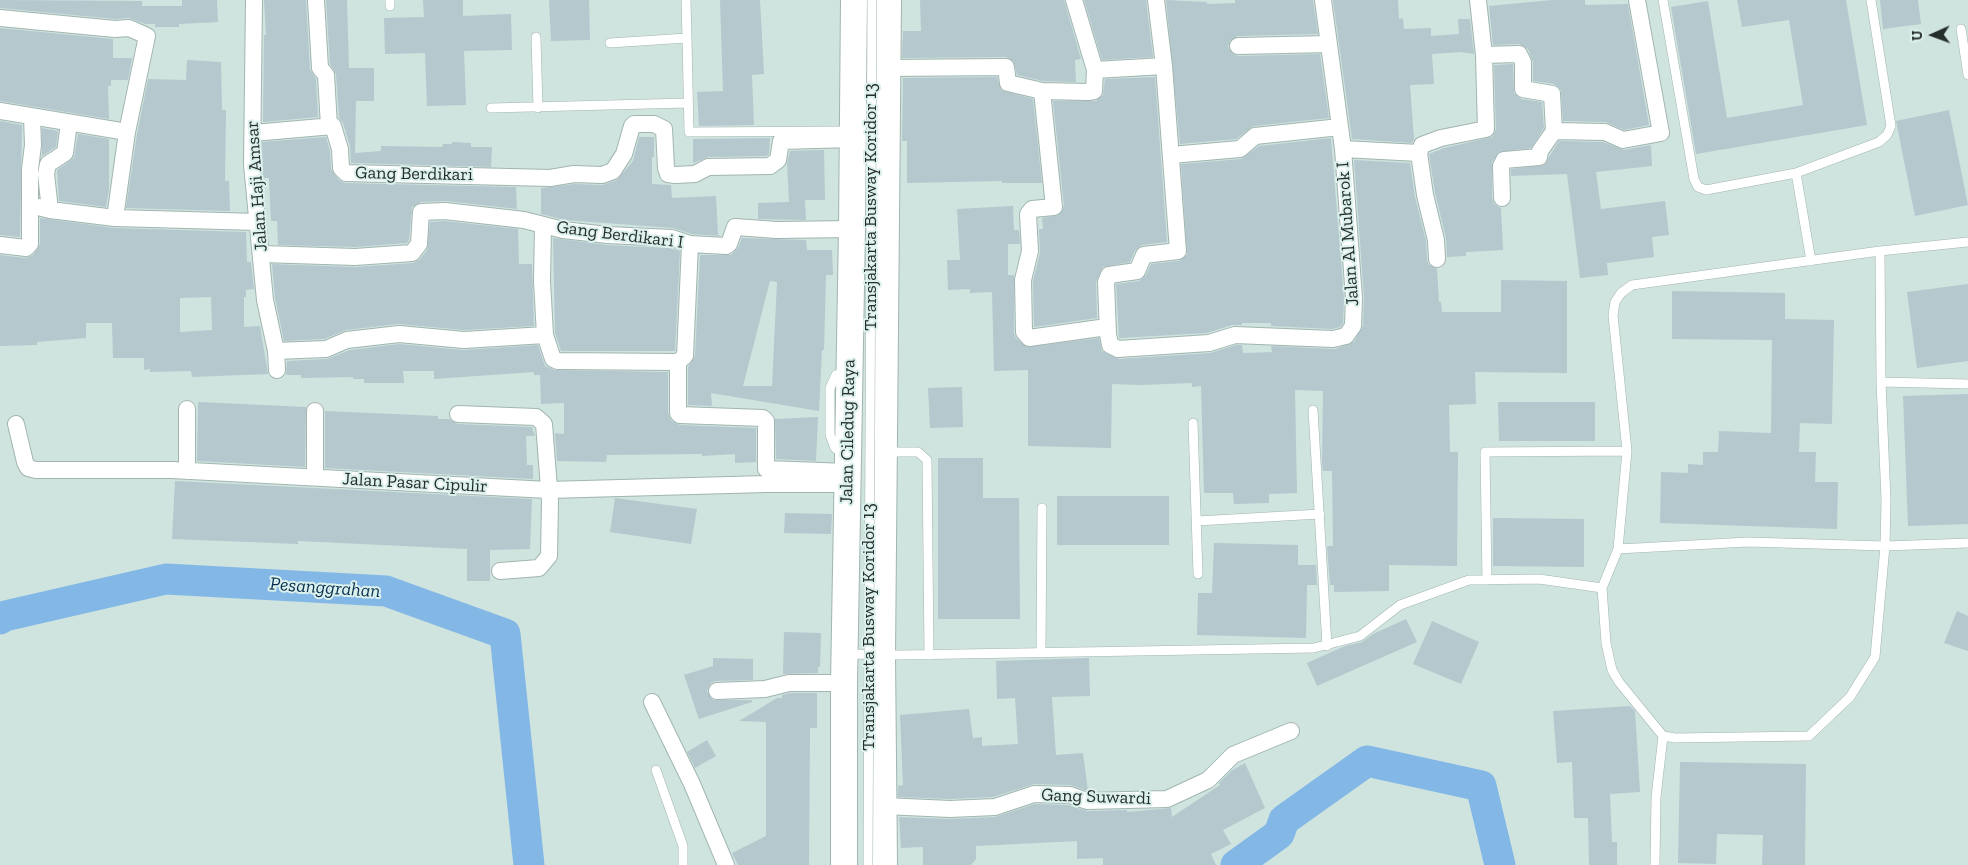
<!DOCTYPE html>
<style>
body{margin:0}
#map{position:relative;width:1968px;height:865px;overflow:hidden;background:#cfe4df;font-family:"Zilla Slab",serif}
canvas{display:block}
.north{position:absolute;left:1908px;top:10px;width:50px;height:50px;-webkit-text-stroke:4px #dcf1ed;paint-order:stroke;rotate:268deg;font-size:14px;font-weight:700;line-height:20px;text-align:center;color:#262e2c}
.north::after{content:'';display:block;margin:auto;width:18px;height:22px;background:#262e2c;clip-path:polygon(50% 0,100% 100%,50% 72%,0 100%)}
</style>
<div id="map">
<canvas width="1968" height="865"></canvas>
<div class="north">U</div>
</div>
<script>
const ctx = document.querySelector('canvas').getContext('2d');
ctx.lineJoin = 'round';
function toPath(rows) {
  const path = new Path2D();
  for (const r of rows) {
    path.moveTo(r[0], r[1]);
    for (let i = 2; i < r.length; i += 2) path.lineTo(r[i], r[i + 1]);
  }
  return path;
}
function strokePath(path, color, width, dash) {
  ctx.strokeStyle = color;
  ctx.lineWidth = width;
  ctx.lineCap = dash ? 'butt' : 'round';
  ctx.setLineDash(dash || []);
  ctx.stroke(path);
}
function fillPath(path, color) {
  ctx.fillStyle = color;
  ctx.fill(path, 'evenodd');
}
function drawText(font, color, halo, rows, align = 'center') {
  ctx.font = font + ' "Zilla Slab",serif';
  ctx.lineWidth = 4;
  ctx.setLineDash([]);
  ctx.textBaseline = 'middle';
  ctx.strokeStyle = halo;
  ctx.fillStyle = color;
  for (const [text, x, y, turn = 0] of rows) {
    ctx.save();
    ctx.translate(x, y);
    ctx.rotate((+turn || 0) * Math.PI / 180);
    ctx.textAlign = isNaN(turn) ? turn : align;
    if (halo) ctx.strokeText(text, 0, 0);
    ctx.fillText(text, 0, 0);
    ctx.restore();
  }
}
strokePath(toPath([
 [0,619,5,616,166,579,386,591,505,634,529,865],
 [1236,865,1279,834,1284,820,1367,761,1481,786,1500,865]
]), '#83b7e6', 31);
fillPath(toPath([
 [0,0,142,1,142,6,182,6,182,0,217,0,218,22,179,24,179,27,155,27,155,24,145,24,129,18,115,19,0,8],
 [264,0,306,0,310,69,316,79,318,117,263,122,264,35,266,35],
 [326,0,347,0,349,68,374,68,374,101,356,101,355,153,381,151,381,146,442,147,443,144,452,144,452,142,471,143,471,147,492,147,491,167,351,163,350,146,343,123,339,118,336,74,330,64],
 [423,0,463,0,463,16,511,14,512,50,464,51,466,105,427,106,425,53,385,54,384,18,424,17],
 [549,0,589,0,590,40,551,41],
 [720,0,760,0,764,74,752,75,754,125,699,126,697,92,723,91],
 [920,0,1064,0,1081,59,1075,60,1076,82,1043,81,1017,75,1014,62,1006,57,902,58,903,31,921,31],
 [1084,0,1146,0,1153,57,1102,60],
 [1166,0,1207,2,1207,4,1235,3,1235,0,1313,0,1318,34,1238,36,1230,41,1228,47,1233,54,1238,56,1320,54,1329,118,1254,126,1236,139,1180,144],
 [1333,0,1398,0,1399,19,1403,18,1404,29,1431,28,1431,36,1459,34,1458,19,1470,19,1474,54,1460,52,1432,54,1434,84,1410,85,1414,139,1412,143,1352,139],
 [1552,0,1585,0,1585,5,1628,4,1649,125,1624,130,1606,122,1563,121,1561,90,1554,84,1533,81,1533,62,1528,49,1519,44,1493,45,1489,6],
 [1737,0,1846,0,1867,125,1696,154,1671,7,1708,1,1727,118,1803,105,1789,20,1742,27],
 [1880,0,1918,0,1921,24,1883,29],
 [0,28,113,39,113,58,132,58,128,80,111,80,111,86,108,86,109,119,0,101],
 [187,60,221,62,222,110,226,110,225,181,229,181,230,211,126,208,137,134,148,79,186,80],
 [1513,64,1514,93,1521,99,1542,102,1544,128,1531,148,1499,152,1492,162,1492,198,1494,204,1501,208,1503,250,1466,252,1466,256,1447,257,1446,238,1435,193,1429,154,1444,148,1492,137,1496,129,1494,65],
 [997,77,1001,90,1033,99,1042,183,1002,183,1002,181,907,183,907,141,902,141,903,78],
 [1155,77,1167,242,1142,245,1135,251,1130,262,1103,267,1096,282,1097,318,1034,327,1033,281,1040,253,1039,229,1043,229,1042,218,1059,215,1064,206,1053,101,1096,101,1103,95,1105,79],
 [1949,110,1968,205,1915,216,1896,121],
 [0,121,22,125,20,237,0,235],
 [42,128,58,131,56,147,42,156],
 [78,134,109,139,109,189,106,207,59,201,57,170,74,158],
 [326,137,330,151,331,169,339,180,345,183,516,187,517,209,446,201,421,202,412,207,409,240,407,243,355,247,278,245,277,221,271,221,269,178,263,178,262,142],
 [639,137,654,137,654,157,652,157,652,184,671,185,672,198,716,196,718,235,721,236,692,234,673,228,565,220,541,214,541,188,575,184,602,185,617,180,633,161],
 [770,138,769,154,767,156,708,157,693,163,693,139],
 [1331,138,1344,298,1343,323,1340,327,1332,329,1271,326,1271,323,1242,323,1242,325,1232,325,1207,333,1119,338,1116,284,1139,281,1146,275,1151,264,1179,261,1187,255,1181,164,1241,159,1259,146],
 [1559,141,1603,142,1624,150,1651,145,1652,166,1596,172,1601,209,1665,201,1669,235,1652,237,1654,257,1607,263,1608,275,1580,278,1567,174,1511,176,1511,169,1544,165],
 [824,150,825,200,805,200,806,220,758,219,758,203,789,202,787,163,790,151],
 [1354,160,1410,163,1415,197,1426,241,1427,260,1429,265,1437,269,1439,302,1441,302,1442,312,1501,312,1501,280,1567,281,1567,373,1475,372,1476,404,1449,405,1450,452,1458,452,1457,566,1389,565,1389,591,1334,592,1334,585,1330,585,1327,546,1333,546,1332,471,1323,471,1322,464,1323,391,1295,390,1297,493,1269,494,1269,503,1234,504,1233,493,1204,493,1201,386,1192,387,1192,383,1140,385,1112,384,1111,448,1028,446,1028,370,994,371,992,292,970,293,970,289,948,290,947,260,960,260,957,209,1013,206,1014,230,1019,230,1020,244,1008,244,1008,275,1014,275,1014,333,1016,338,1026,347,1099,338,1102,351,1119,359,1210,353,1236,345,1242,345,1243,353,1272,352,1271,346,1335,349,1354,342,1363,326,1364,297],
 [40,218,115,228,246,232,247,262,251,262,254,289,246,290,246,297,244,297,244,327,260,326,268,374,192,377,191,371,150,372,150,369,144,370,144,358,113,358,112,323,86,323,86,338,37,342,37,345,0,346,0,255,25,258,33,255,40,244],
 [211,297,212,330,180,332,180,298],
 [445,221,518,229,519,264,532,264,534,326,464,330,398,324,346,330,324,339,284,341,275,298,272,264,355,267,413,263,420,259,427,250,430,222],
 [553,238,607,245,670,248,680,251,675,351,561,351,555,333],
 [742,238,806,240,807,250,832,250,833,275,826,275,824,350,822,350,819,411,711,393,712,406,688,405,688,367,695,356,700,255,731,255,738,248],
 [770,281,777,282,772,386,743,386],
 [1968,284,1968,361,1917,368,1907,292],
 [1672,291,1785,293,1785,319,1834,320,1832,424,1800,423,1799,452,1816,452,1815,482,1838,482,1837,529,1660,523,1661,472,1688,473,1688,464,1703,465,1703,452,1718,452,1719,431,1771,433,1772,340,1672,339],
 [399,344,464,350,538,345,545,366,555,370,668,372,668,413,671,420,680,425,756,428,756,462,735,463,735,454,702,456,702,454,607,455,606,462,557,461,555,433,564,434,564,403,541,404,540,375,534,375,534,372,434,379,434,371,403,371,404,383,364,383,364,379,353,379,353,377,301,378,301,375,286,375,287,361,327,359,350,350],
 [962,387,963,427,930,428,928,388],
 [1968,394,1968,524,1908,526,1903,396],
 [198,402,306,407,305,467,197,461],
 [1498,402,1595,402,1595,441,1499,441],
 [325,411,438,416,438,419,449,419,458,424,532,427,535,436,526,436,527,465,533,465,533,479,325,468],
 [818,417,816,461,776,459,775,419],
 [938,458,983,458,983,498,1019,498,1020,619,938,619],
 [175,481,532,499,530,549,490,550,490,581,467,581,467,549,298,541,298,544,172,539],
 [1057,496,1169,496,1169,545,1057,545],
 [615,498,697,509,691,544,610,532],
 [785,513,832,514,831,534,784,533],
 [1493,518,1584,519,1584,567,1493,566],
 [1214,543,1298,545,1298,565,1316,565,1317,585,1307,585,1306,638,1197,635,1198,593,1212,593],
 [1957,611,1968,616,1968,651,1944,643],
 [1406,619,1417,642,1317,686,1307,663,1345,646,1362,642,1373,634],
 [1432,621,1479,642,1461,684,1413,664],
 [784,632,821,633,820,667,818,667,818,673,783,674],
 [713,658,753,659,753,680,716,681,711,683,707,691,713,700,752,700,752,702,699,719,684,675,713,666],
 [1089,658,1090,696,1052,697,1056,755,1083,753,1088,791,1070,785,1034,784,993,797,950,799,898,797,898,786,903,785,900,715,969,709,973,738,982,737,982,746,1018,744,1015,698,997,699,996,661],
 [790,693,817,693,817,728,810,728,809,865,738,865,732,853,766,836,766,722,739,721,777,698,782,698,782,695],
 [1630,706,1635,711,1640,792,1610,794,1612,842,1617,842,1617,865,1589,865,1588,818,1574,818,1572,762,1557,763,1553,711],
 [707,740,716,756,695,768,687,752],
 [1680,762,1806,764,1805,865,1762,865,1763,835,1717,834,1716,864,1678,863],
 [1245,763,1265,808,1223,830,1231,844,1211,854,1216,865,1103,865,1103,858,1077,859,1077,841,976,846,976,859,971,865,923,865,923,847,901,848,899,817,950,819,995,817,1035,804,1068,805,1087,811,1127,810,1127,812,1171,808,1172,817,1220,785,1219,783,1231,771]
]), '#b5c8cd');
const service = toPath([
 [390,0,390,6],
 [686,0,687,38],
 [1663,0,1694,179,1698,187,1706,190,1796,173,1879,142,1887,135,1891,126,1871,0],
 [1961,29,1968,75],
 [536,37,538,108],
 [610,43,687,38,689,132,850,131],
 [491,108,688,103],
 [1796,173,1811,261],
 [1880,251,1881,382,1886,500,1885,546,1875,657,1850,697,1809,736,1675,738,1663,736,1619,682,1612,670,1606,643,1602,588,1618,549,1627,451,1613,315,1615,302,1621,293,1632,285,1880,251,1968,242],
 [1881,382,1968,384],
 [1313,410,1327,646],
 [1193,423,1198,574],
 [887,452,918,452,927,460,929,655],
 [844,455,835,448,830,435,830,388,836,375,846,373],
 [1197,521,1320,514],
 [1618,549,1748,542,1885,546,1968,543],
 [1487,580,1485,452,1627,451],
 [1041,653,1042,508],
 [846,654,901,655,1314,648,1360,636,1400,605,1469,580,1539,579,1602,588],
 [656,770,683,846,683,865],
 [1655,865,1656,797,1663,736]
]);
const minor = toPath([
 [254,0,252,165,265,300,276,351,277,370],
 [316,0,320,68,326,75,329,126],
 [1074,0,1095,70,1164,66],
 [1156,0,1164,66,1178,251,1144,255,1137,271,1109,275,1106,282,1108,334,1110,345,1118,349,1209,343,1235,335,1333,339,1346,336,1353,326,1354,298,1343,149,1323,0],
 [1478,0,1484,55],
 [0,18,115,29,129,28,147,36,127,132,115,218],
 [1238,46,1329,44],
 [886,68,1006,67,1008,83,1042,91,1088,92,1094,91,1095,70],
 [1042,91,1054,207,1032,209,1028,214,1030,251,1023,280,1024,332,1029,338,1107,327],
 [0,111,127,132],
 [253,133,333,126,340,149,341,168,346,173,550,178,574,174,602,175,613,171,624,154,632,126,634,124,654,124,664,129,666,168,668,174,675,175,695,174,708,167,770,166,778,160,781,141,853,139],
 [1343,149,1419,153,1425,195,1436,240,1437,259],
 [1419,153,1422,145,1441,138,1486,129,1484,55,1519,54,1523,62,1523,89,1552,94,1554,131,1605,132,1623,140,1661,133,1637,0],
 [1171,155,1240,149,1255,136,1340,127],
 [1502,198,1501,166,1504,160,1539,157,1540,151,1554,131],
 [30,205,50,210,115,218,258,222],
 [50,210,46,174,48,164,65,153,69,123],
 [543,225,542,281,545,335,553,359,558,361,678,362,685,356,690,244],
 [0,245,26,248,30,244,30,169,33,145,32,117],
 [262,254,355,257,412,253,419,244,421,212,445,211,524,220,563,230,608,235,672,238,690,244,726,246,729,244,735,227,777,230,852,229],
 [276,351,326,349,347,340,399,334,464,340,545,335],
 [678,362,678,413,680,415,763,418,766,421,766,469,848,472],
 [458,414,536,417,544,424,550,501,549,556,539,568,500,571],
 [16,424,25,462,28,468,36,470,172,470,548,490,766,484,847,484],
 [187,471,187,409],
 [315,477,315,411],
 [717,691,765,689,789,683,844,683],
 [652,702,692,784,726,865],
 [884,806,950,809,995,807,1034,794,1070,795,1087,801,1167,799,1208,780,1233,755,1291,731]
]);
const primary = toPath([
 [844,865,844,683,852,229,854,0],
 [884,865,882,655,888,0]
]);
strokePath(service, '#a1b5b1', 10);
strokePath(minor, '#a1b5b1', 18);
strokePath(primary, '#a1b5b1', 28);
strokePath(service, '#fff', 9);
strokePath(minor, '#fff', 16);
strokePath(primary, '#fff', 26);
const serviceBridge = toPath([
 [868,865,872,0]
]);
strokePath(serviceBridge, '#a1b5b1', 10, []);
strokePath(serviceBridge, '#fff', 9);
drawText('18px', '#262e2c', '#dcf1ed', [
 ["Gang Berdikari",414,174,1],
 ["Jalan Haji Amsar",257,186,-94],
 ["Transjakarta Busway Koridor 13",871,207,-90],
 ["Jalan Al Mubarok I",1348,234,-94],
 ["Gang Berdikari I",620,235,7],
 ["Jalan Ciledug Raya",848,432,-89],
 ["Jalan Pasar Cipulir",415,483,3],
 ["Transjakarta Busway Koridor 13",869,627,-90],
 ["Gang Suwardi",1096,797,2]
]);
drawText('italic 19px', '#07304f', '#dcf1ed', [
 ["Pesanggrahan",325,588,4]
]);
</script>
